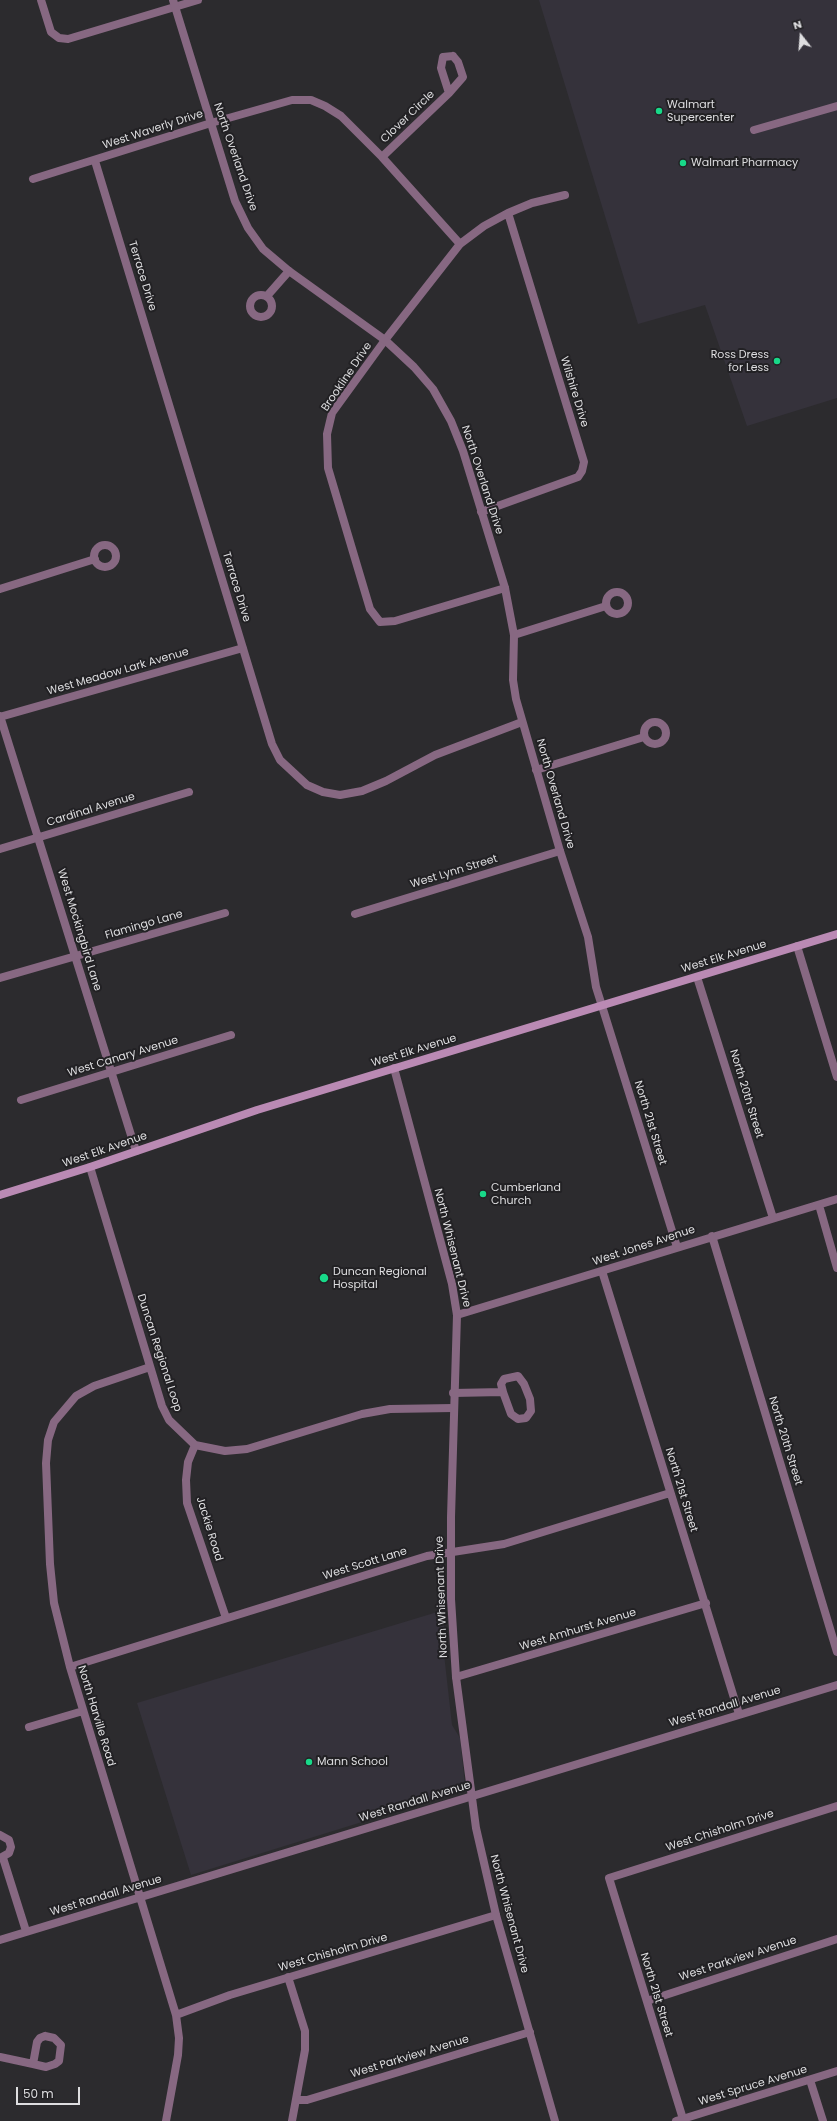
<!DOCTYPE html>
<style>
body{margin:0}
#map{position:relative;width:837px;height:2121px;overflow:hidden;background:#2c2b2e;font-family:Poppins,sans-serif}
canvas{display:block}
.north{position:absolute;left:781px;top:16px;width:40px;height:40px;-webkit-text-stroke:3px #222124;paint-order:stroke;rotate:343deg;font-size:11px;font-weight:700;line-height:16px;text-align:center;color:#dedee0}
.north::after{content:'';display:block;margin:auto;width:14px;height:18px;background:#dedee0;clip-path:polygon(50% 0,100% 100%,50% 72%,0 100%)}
.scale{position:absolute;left:16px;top:2087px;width:64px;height:18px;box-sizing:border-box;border:2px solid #dedee0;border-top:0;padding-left:5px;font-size:12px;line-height:14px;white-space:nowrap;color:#dedee0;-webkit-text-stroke:3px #222124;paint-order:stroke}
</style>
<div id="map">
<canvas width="837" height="2121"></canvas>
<div class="north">N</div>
<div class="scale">50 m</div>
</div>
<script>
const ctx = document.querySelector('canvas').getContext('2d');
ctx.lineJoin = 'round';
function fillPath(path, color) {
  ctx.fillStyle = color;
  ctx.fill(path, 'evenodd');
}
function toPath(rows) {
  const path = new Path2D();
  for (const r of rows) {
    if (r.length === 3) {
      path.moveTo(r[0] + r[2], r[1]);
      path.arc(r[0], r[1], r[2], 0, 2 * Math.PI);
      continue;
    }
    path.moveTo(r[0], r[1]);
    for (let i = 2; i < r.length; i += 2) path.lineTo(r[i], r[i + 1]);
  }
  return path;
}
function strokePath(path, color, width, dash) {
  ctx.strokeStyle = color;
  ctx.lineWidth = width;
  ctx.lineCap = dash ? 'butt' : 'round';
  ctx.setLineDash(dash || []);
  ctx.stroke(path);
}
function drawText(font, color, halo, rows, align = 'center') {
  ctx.font = font + ' Poppins,sans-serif';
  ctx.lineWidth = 4;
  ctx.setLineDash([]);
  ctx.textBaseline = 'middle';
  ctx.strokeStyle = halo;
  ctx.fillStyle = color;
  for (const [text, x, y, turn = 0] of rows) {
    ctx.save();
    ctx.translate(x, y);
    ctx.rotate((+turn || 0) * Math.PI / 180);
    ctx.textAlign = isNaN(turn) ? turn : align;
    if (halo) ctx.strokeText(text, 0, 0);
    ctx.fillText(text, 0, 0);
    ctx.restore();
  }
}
fillPath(toPath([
 [539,0,837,0,837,398,747,426,705,305,638,324],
 [444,1610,444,1654,452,1725,460,1738,465,1786,462,1791,191,1875,137,1703]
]), '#35323b');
strokePath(toPath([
 [41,0,51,32,59,38,68,39,198,0],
 [453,56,458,62,463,77,449,93,441,68,443,57,453,56],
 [754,130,837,106],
 [382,157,449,93],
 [95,161,272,744,280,760,307,785,323,792,340,795,362,791,386,781,435,755,522,722],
 [33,179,211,123,292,100,311,100,325,106,341,116,382,157,460,244],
 [261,306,11],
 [267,296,289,271],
 [481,512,578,477,582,471,584,462,508,213],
 [105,556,11],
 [505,588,395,621,380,622,370,609,328,468,327,434,332,413,385,340,460,244,484,226,508,213,532,203,565,195],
 [0,589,95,559],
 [617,603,11],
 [514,635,606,606],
 [0,716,136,1151],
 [0,717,243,648],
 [655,733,11],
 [536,770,644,737],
 [0,849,189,792],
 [355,914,560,851],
 [797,946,837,1077],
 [697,977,773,1218],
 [0,978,225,913],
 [602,1006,677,1247],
 [21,1100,231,1035],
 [90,1167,162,1406,169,1420,195,1445,225,1451,247,1449,362,1414,390,1409,453,1408],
 [819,1205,837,1268],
 [712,1236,837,1652],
 [602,1271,739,1714],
 [457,1315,837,1199],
 [150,1367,94,1386,76,1396,54,1422,48,1440,46,1463,50,1564,54,1603,70,1667,176,2015,179,2038,178,2055,166,2121],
 [453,1393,503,1392,511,1414,518,1419,526,1418,531,1411,530,1399,524,1384,518,1376,504,1379,501,1384,503,1392],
 [195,1445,188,1462,186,1480,187,1503,226,1618],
 [70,1667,427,1556,504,1544,670,1493],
 [456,1677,706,1603],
 [29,1727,83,1711],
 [0,1835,9,1840,11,1847,9,1853,0,1858],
 [3,1858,26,1931],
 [0,1940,837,1685],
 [288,1977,305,2031,305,2050,292,2121],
 [647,2001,837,1939],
 [176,2015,230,1995,496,1915],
 [45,2036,54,2038,61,2045,59,2061,55,2064,46,2067,33,2064,37,2042,40,2038,45,2036],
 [0,2057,33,2064],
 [296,2100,307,2100,530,2032],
 [683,2119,609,1878,837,1806]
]), '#876882', 8);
strokePath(toPath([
 [173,0,235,201,248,228,263,249,289,271,385,340,414,367,433,389,451,421,463,451,505,588,514,635,513,680,516,699,560,851,588,937,596,987,602,1006],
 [394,1068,452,1284,457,1315,451,1517,451,1599,456,1677,476,1828,496,1915,555,2121],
 [810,2080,823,2121],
 [676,2121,837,2071]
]), '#876882', 8);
strokePath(toPath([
 [0,1195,90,1167,257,1110,837,934]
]), '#ba8ab4', 8);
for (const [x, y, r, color] of [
 [659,111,4,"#18d989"],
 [683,163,4,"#18d989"],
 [777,361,4,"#18d989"],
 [483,1194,4,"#18d989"],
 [324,1278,5,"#18d989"],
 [309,1762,4,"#18d989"]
]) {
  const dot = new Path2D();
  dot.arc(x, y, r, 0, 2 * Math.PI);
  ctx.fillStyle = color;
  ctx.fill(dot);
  strokePath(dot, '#222124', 1.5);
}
drawText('11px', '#dedee0', '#222124', [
 ["Walmart",667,105],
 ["Supercenter",667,118],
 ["Walmart Pharmacy",691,163],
 ["Ross Dress",769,355,"right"],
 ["for Less",769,368,"right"],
 ["Cumberland",491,1188],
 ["Church",491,1201],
 ["Duncan Regional",333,1272],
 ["Hospital",333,1285],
 ["Mann School",317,1762]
], 'left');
drawText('11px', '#dedee0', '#222124', [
 ["Clover Circle",408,117,-44],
 ["West Waverly Drive",153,130,-18],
 ["North Overland Drive",235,157,71],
 ["Terrace Drive",142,276,73],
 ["Brookline Drive",347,377,-56],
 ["Wilshire Drive",574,392,73],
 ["North Overland Drive",482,480,72],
 ["Terrace Drive",236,587,73],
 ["West Meadow Lark Avenue",118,672,-16],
 ["North Overland Drive",555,794,74],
 ["Cardinal Avenue",91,810,-17],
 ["West Lynn Street",454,872,-17],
 ["Flamingo Lane",144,925,-16],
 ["West Mockingbird Lane",79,930,73],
 ["West Elk Avenue",724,957,-17],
 ["West Elk Avenue",414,1051,-17],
 ["West Canary Avenue",123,1057,-17],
 ["North 20th Street",746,1094,73],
 ["North 21st Street",650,1123,73],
 ["West Elk Avenue",105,1150,-19],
 ["West Jones Avenue",644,1246,-18],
 ["North Whisenant Drive",452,1248,76],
 ["Duncan Regional Loop",159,1353,72],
 ["North 20th Street",785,1441,73],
 ["North 21st Street",681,1490,73],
 ["Jackie Road",209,1529,73],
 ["West Scott Lane",365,1564,-17],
 ["North Whisenant Drive",442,1597,-92],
 ["West Amhurst Avenue",578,1630,-17],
 ["West Randall Avenue",725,1707,-17],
 ["North Harville Road",96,1716,73],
 ["West Randall Avenue",415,1802,-17],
 ["West Chisholm Drive",720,1831,-18],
 ["West Randall Avenue",106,1896,-17],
 ["North Whisenant Drive",509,1914,75],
 ["West Chisholm Drive",333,1953,-16],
 ["West Parkview Avenue",738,1959,-18],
 ["North 21st Street",656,1995,73],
 ["West Parkview Avenue",410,2057,-17],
 ["West Spruce Avenue",753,2086,-17]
]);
</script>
